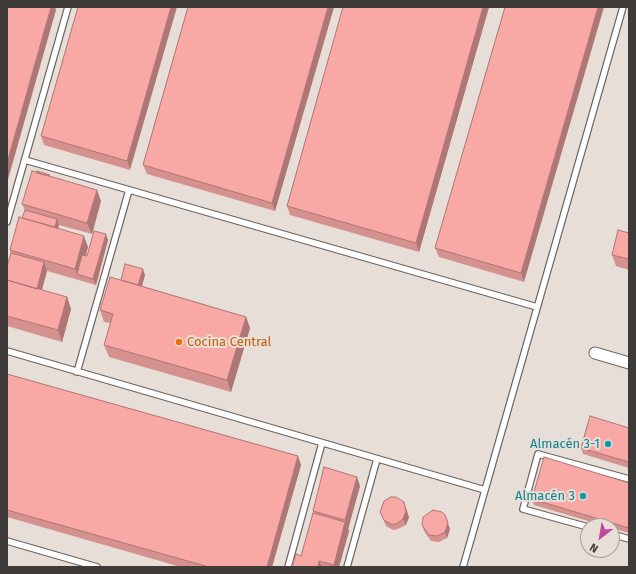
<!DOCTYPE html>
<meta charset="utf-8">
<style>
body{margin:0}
#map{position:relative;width:636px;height:574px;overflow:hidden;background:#e8ded8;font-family:"Fira Sans",sans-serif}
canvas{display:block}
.frame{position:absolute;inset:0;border:8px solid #3f3b38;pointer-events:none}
.north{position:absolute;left:580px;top:518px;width:40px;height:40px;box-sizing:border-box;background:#e8ded8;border:1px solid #a49d98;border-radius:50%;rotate:211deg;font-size:11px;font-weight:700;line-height:16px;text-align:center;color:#3f3b38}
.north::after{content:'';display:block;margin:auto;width:14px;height:18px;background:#c2489b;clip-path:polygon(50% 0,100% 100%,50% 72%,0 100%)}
</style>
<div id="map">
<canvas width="636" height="574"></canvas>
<div class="frame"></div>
<div class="north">N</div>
</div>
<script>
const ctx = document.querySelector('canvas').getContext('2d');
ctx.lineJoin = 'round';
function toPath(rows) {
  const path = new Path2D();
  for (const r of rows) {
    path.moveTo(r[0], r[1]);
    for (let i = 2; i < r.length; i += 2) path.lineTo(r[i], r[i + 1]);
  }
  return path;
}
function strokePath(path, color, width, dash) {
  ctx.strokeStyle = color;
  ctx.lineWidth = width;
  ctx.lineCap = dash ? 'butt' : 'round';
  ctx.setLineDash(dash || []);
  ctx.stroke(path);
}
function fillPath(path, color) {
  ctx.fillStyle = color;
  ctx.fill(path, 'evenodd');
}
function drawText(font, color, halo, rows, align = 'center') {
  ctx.font = font + ' "Fira Sans",sans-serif';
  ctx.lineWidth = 4;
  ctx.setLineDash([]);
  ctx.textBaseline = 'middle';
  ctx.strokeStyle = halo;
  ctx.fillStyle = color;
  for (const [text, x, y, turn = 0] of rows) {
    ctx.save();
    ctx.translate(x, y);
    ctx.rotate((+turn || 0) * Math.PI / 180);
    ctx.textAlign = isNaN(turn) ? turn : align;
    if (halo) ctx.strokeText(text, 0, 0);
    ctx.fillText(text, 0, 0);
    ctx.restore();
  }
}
const service = toPath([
 [25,160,537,307],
 [7,222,68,7],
 [7,351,485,490],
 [77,372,129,190],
 [588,527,523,509,538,454,629,479],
 [612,534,629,539],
 [7,541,97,567],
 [288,567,322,443],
 [347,567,377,459],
 [463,567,623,7]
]);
const minor = toPath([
 [595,353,629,363]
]);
strokePath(service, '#6e6661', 8);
strokePath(minor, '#6e6661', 13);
strokePath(service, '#fff', 5.5);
strokePath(minor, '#fff', 11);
fillPath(toPath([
 [78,7,130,170,44,145,41,136],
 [188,7,334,7,275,211,147,174,143,165],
 [343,7,489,7,419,252,290,215,287,206],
 [505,7,524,282,439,257,435,248],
 [37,173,50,175,50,177,101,201,92,234,59,225,58,228,88,247,86,256,87,256,108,240,96,285,47,271,42,290,67,297,71,309,62,342,7,326,7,266,11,253,10,250,25,210,22,204],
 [629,233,629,270,616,266,612,255],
 [145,275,142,286,246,317,250,328,231,392,109,357,104,345,111,323,104,322,100,310,121,280],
 [7,374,298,456,301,465,272,567,181,567,7,517],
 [629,428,629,468,583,454,581,448],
 [629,483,629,533,612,528,612,526,605,526,534,505,532,499],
 [360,486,348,529,348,528,349,531,339,567,292,567,301,556,314,513,313,511],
 [380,512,409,517,406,525,398,529,393,530,386,526],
 [422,525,450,529,447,538,439,542,431,541,424,531]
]), '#d5918e');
fillPath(toPath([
 [51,7,55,7,56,10,7,183,7,163],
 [171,7,177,7,130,170,127,161],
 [328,7,334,7,275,211,272,203],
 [483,7,489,7,419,252,416,243],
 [598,7,604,7,524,282,521,273],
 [97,190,101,201,92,234,87,223],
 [57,219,59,225,55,238,53,232],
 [106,234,108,240,96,285,93,279],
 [84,236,88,247,80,275,77,274,75,269],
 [44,262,47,271,39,300,36,291],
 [143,269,145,275,139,296,137,290],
 [67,297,71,309,62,342,58,330],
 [246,317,250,328,231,392,227,380],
 [298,456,301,465,272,567,267,567],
 [357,477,360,486,348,529,345,520],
 [404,502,409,517,406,525,403,519],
 [445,515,450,529,447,538,445,532],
 [345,522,349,531,339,567,334,567,334,565],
 [319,561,322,567,318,567]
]), '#ae7674');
const building = toPath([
 [7,7,51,7,7,163,7,7],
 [78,7,171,7,127,161,41,136,78,7],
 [188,7,328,7,272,203,143,165,188,7],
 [343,7,483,7,416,243,287,206,343,7],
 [505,7,598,7,521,273,435,248,505,7],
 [32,171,97,190,87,223,22,204,32,171],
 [37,171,50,175,49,176,37,173,37,171],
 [25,210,57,219,55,227,22,218,25,210],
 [19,217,84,236,75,269,10,250,19,217],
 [618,230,629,233,629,259,612,255,618,230],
 [94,231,106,234,93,279,77,274,82,255,87,256,94,231],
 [11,253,44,262,37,289,7,280,7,266,11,253],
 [125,264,143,269,138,285,121,280,125,264],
 [110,277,246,317,227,380,104,345,113,314,100,310,110,277],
 [7,280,67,297,58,330,7,316,7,280],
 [7,374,298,456,267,567,209,567,7,510,7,374],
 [590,416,629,428,629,462,581,448,590,416],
 [544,457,629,483,629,528,532,499,544,457],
 [324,467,357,477,345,520,313,511,324,467],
 [391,497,396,497,404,502,406,511,403,519,396,524,391,524,384,520,380,512,384,501,391,497],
 [433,510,442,512,445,515,448,523,445,532,437,536,429,535,422,525,423,517,433,510],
 [313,513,345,522,334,565,319,561,318,567,292,567,296,554,301,556,313,513]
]);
fillPath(building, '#f8a9a5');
strokePath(building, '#ae7674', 1);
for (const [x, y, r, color] of [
 [179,342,4,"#e8710a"],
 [608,444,4,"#0f9aa8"],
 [583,496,4,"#0f9aa8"]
]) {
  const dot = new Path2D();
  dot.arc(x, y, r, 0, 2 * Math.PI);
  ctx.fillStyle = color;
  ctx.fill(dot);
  strokePath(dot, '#e8ded8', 1.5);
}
drawText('13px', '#c56008', '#e8ded8', [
 ["Cocina Central",187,342]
], 'left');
drawText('13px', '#0d838f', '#e8ded8', [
 ["Almacén 3-1",600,444],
 ["Almacén 3",575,496]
], 'right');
</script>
